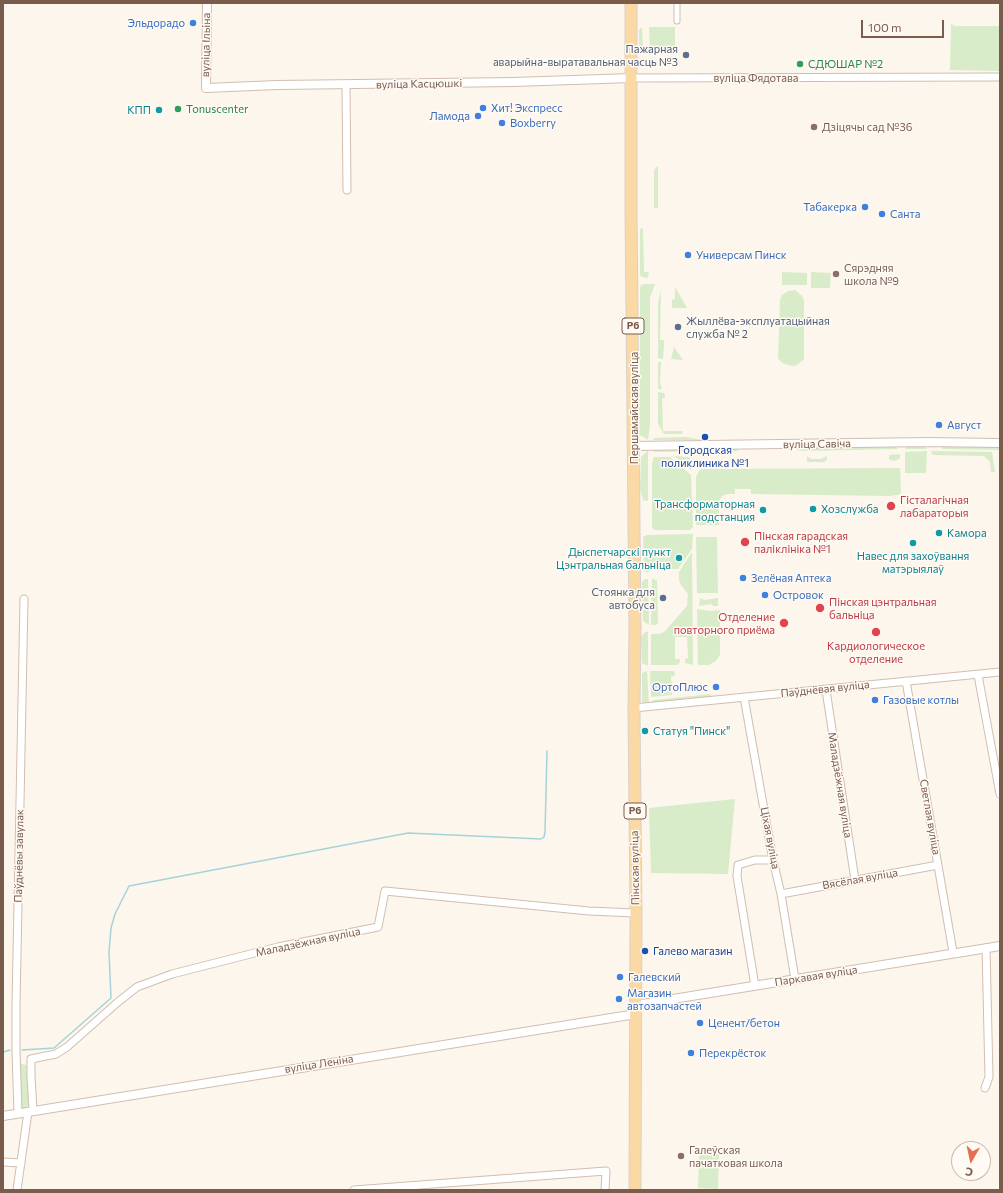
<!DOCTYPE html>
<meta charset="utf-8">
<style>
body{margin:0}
#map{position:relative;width:1003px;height:1193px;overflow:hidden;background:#fdf6ec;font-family:Commissioner,sans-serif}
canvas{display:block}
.frame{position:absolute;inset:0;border:4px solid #7a5c4d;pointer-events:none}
.north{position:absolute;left:951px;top:1141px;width:40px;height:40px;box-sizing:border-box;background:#fffaf3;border:1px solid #cabbb1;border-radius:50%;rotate:189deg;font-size:11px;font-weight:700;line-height:16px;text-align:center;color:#7a5c4d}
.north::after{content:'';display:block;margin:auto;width:14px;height:18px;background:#e76f51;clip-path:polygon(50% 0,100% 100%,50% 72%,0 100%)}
.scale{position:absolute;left:861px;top:20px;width:83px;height:18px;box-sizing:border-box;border:2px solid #7a5c4d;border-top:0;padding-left:5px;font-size:12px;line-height:14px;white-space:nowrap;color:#7a5c4d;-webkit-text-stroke:3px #fffaf3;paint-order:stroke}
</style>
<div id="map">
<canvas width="1003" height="1193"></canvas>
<div class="frame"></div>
<div class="north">С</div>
<div class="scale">100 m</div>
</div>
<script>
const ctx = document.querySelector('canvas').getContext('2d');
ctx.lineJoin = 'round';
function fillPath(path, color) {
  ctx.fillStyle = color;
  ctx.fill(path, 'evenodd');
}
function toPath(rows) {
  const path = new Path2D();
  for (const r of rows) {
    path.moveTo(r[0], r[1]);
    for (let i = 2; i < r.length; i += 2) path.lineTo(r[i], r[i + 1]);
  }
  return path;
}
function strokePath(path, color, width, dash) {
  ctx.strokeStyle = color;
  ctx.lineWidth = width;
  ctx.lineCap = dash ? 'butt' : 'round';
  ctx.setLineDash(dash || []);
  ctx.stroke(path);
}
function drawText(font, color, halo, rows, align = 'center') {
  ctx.font = font + ' Commissioner,sans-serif';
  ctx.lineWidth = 3;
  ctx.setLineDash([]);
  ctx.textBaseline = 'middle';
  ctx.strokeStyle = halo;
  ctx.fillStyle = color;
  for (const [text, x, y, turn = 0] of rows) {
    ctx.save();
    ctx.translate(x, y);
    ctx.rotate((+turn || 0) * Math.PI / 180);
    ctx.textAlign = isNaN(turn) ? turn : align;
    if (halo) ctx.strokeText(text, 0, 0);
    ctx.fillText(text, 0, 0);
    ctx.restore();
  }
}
fillPath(toPath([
 [951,24,955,26,1000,26,1000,71,950,70],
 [642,27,643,49,639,48,639,30],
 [649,27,675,27,675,49,650,50],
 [658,166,658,208,654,208,654,171,656,167],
 [643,228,644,272,649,272,648,277,646,278,642,277,640,275,640,229],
 [782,272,807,273,807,285,782,285],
 [811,272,831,273,830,288,811,288],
 [645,284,655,284,650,298,650,425,648,440,640,435,640,288,641,285],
 [675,287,687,308,672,308,672,300,675,299],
 [661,290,660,340,664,340,664,345,663,359,658,358,658,303],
 [795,290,802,296,804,301,804,359,797,365,792,366,782,363,778,358,780,300,782,295,788,291],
 [674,347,683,360,671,359],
 [658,362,661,362,660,383,662,389,658,389],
 [658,392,664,393,665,396,665,398,662,398,663,431,683,431,682,434,664,434,658,424],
 [686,437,702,440,654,440,653,439,654,438],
 [924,445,927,449,905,449,907,446],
 [942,446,1000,447,1000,450,942,449],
 [733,447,738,451,654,452,653,450,653,449],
 [896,447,898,449,805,451,796,450,799,448],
 [648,450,648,501,643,500,640,489,641,457],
 [927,451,926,473,905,473,905,452],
 [931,451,992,452,995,472,991,472,990,462,984,456,934,455,932,454],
 [900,454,900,458,897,460,893,461,889,459,889,455],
 [674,456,690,457,691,470],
 [807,456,811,459,821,459,827,456,827,460,824,462,808,462,807,461],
 [654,457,670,457,691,475,693,527,690,530,655,530,652,528,652,463],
 [900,468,901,492,899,495,896,495,890,496,751,494,751,489,735,489,735,494,727,494,722,496,719,501,719,525,696,525,696,477,699,471,702,469],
 [693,534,692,549,678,569,649,569,648,573,644,571,643,537,647,535],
 [696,537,717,537,718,593,697,593],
 [692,552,693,665,685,663,685,659,688,658,687,637,675,637,675,659,680,659,680,662,677,665,651,665,651,634,659,634,664,632,687,606,688,594,681,585,679,580,679,572],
 [652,578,657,581,658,623,656,625,651,625],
 [645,579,648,579,649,625,643,621,642,582],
 [700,598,704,600,718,598,718,606,713,606,711,604,699,606],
 [697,609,709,611,720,610,720,655,716,661,709,665,698,665],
 [648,631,648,666,642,663,641,637,644,633],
 [647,671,649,705,642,702,642,674,644,672],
 [650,671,673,671,675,672,674,676,671,677,672,695,651,697],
 [711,694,711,697,709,698,652,704,652,701,654,700],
 [735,799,728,874,651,873,649,808],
 [21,1064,26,1065,29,1085,28,1106,27,1108,22,1109,20,1108,19,1066],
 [699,1154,719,1154,718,1189,698,1188]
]), '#d8ecc9');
strokePath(toPath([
 [22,1050,54,1048,111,998,109,952,111,928,115,914,129,886,408,833,541,839,544,837,545,832,547,751],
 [3,1052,10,1050]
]), '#a5d3da', 1.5);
const pedestrian = toPath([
 [677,3,677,21]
]);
const minor = toPath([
 [632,78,1000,77],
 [346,85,347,190],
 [978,675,1000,794],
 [906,681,953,952],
 [826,690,855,880],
 [744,697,773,860,781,894,795,979],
 [634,708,1000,672],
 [781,894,938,865],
 [755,986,737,876,738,865,755,860,773,860],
 [985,1088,989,1077,986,948],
 [33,1111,31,1076,31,1059,56,1054,67,1047,118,1002,137,987,172,974,278,947,378,927,385,891,589,911,636,913],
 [18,1113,16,1050,16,1005,24,599],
 [3,1162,21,1163],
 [17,1190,28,1112],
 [354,1190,606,1171,605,1190]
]);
const tertiary = toPath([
 [207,3,206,88,277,85,514,82,632,78],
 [634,446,928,442,1000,443],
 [636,1005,1000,946],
 [3,1116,636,1014]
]);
const primary = toPath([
 [631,3,631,209,635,627,634,708,636,913,635,1190]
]);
strokePath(pedestrian, '#d1beb0', 7);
strokePath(minor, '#d1beb0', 9);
strokePath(tertiary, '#d1beb0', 10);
strokePath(primary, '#dad1cd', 13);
strokePath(pedestrian, '#fff', 5);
strokePath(minor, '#fff', 7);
strokePath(tertiary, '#fff', 8);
strokePath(primary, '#fbd9a5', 11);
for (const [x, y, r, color] of [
 [193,23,4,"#3f7fe0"],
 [686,55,4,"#5c6f8a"],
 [800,64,4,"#2e9e5b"],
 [483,108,4,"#3f7fe0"],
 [178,109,4,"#2e9e5b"],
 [159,110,4,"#0f9aa8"],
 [478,116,4,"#3f7fe0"],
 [502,123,4,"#3f7fe0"],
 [814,127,4,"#8d6e63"],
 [865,207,4,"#3f7fe0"],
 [882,214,4,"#3f7fe0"],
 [688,255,4,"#3f7fe0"],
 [836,274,4,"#8d6e63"],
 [678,327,4,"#5c6f8a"],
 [939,425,4,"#3f7fe0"],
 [705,437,4,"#1a4fb4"],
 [891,506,5,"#e0444e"],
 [813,509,4,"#0f9aa8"],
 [763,510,4,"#0f9aa8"],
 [939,533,4,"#0f9aa8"],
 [745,542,5,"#e0444e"],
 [913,543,4,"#0f9aa8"],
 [679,558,4,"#0f9aa8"],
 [743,578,4,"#3f7fe0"],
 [765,595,4,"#3f7fe0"],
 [663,598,4,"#5c6f8a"],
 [820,608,5,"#e0444e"],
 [784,623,5,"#e0444e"],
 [876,632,5,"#e0444e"],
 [716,687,4,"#3f7fe0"],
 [875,700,4,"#3f7fe0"],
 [645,731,4,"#0f9aa8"],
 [645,951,4,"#1a4fb4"],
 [620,977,4,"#3f7fe0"],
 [619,999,4,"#3f7fe0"],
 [700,1023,4,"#3f7fe0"],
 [691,1053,4,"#3f7fe0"],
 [681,1156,4,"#8d6e63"]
]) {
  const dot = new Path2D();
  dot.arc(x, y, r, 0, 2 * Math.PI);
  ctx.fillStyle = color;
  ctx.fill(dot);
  strokePath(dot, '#fffaf3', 1.5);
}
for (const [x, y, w] of [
 [633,326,22],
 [635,811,22]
]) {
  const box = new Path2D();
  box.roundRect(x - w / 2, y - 8, w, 16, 3);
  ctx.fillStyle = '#fffaf3';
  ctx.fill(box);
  strokePath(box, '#7a5c4d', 1);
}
drawText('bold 10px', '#7a5c4d', null, [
 ["Р6",633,326],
 ["Р6",635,811]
]);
drawText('11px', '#366cbe', '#fffaf3', [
 ["Эльдорадо",185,23,"right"],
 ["Хит! Экспресс",491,108],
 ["Ламода",470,116,"right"],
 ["Boxberry",510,123],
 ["Табакерка",857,207,"right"],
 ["Санта",890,214],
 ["Универсам Пинск",696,255],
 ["Август",947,425],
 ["Зелёная Аптека",751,578],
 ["Островок",773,595],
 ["ОртоПлюс",708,687,"right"],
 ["Газовые котлы",883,700],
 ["Галевский",628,977],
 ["Магазин",627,993],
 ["автозапчастей",627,1006],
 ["Ценент/бетон",708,1023],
 ["Перекрёсток",699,1053]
], 'left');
drawText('11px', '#7a5c4d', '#fffaf3', [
 ["вуліца Ільіна",206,45,-89],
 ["вуліца Фядотава",756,78],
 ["вуліца Касцюшкі",419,84,-1],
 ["Першамайская вуліца",634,408,-90],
 ["вуліца Савіча",817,444,-1],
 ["Паўднёвая вуліца",825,689,-6],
 ["Маладзёжная вуліца",840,785,81],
 ["Светлая вуліца",930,817,80],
 ["Ціхая вуліца",770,838,79],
 ["Паўднёвы завулак",19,856,-89],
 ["Пінская вуліца",635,868,-91],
 ["Вясёлая вуліца",860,879,-10],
 ["Маладзёжная вуліца",308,942,-12],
 ["Паркавая вуліца",816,976,-9],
 ["вуліца Леніна",319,1064,-9]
]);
drawText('11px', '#4e5e75', '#fffaf3', [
 ["Пажарная",678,49],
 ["аварыйна-выратавальная часць №3",678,62],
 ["Жыллёва-эксплуатацыйная",686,321,"left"],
 ["служба № 2",686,334,"left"],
 ["Стоянка для",655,592],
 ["автобуса",655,605]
], 'right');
drawText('11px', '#27864d', '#fffaf3', [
 ["СДЮШАР №2",808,64],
 ["Tonuscenter",186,109]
], 'left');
drawText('11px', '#0d838f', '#fffaf3', [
 ["КПП",151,110],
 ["Трансформаторная",755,504],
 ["подстанция",755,517],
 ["Хозслужба",821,509,"left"],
 ["Камора",947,533,"left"],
 ["Дыспетчарскі пункт",671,552],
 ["Цэнтральная бальніца",671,565],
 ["Навес для захоўвання",913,556,"center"],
 ["матэрыялаў",913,569,"center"],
 ["Статуя \"Пинск\"",653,731,"left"]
], 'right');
drawText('11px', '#785e54', '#fffaf3', [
 ["Дзіцячы сад №36",822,127],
 ["Сярэдняя",844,268],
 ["школа №9",844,281],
 ["Галеўская",689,1150],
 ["пачатковая школа",689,1163]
], 'left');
drawText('11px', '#164399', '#fffaf3', [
 ["Городская",705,450],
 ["поликлиника №1",705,463],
 ["Галево магазин",653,951,"left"]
]);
drawText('11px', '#be3a42', '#fffaf3', [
 ["Гісталагічная",900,500],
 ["лабараторыя",900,513],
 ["Пінская гарадская",754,536],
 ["паліклініка №1",754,549],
 ["Пінская цэнтральная",829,602],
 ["бальніца",829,615],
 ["Отделение",775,617,"right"],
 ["повторного приёма",775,630,"right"],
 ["Кардиологическое",876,646,"center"],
 ["отделение",876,659,"center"]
], 'left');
</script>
